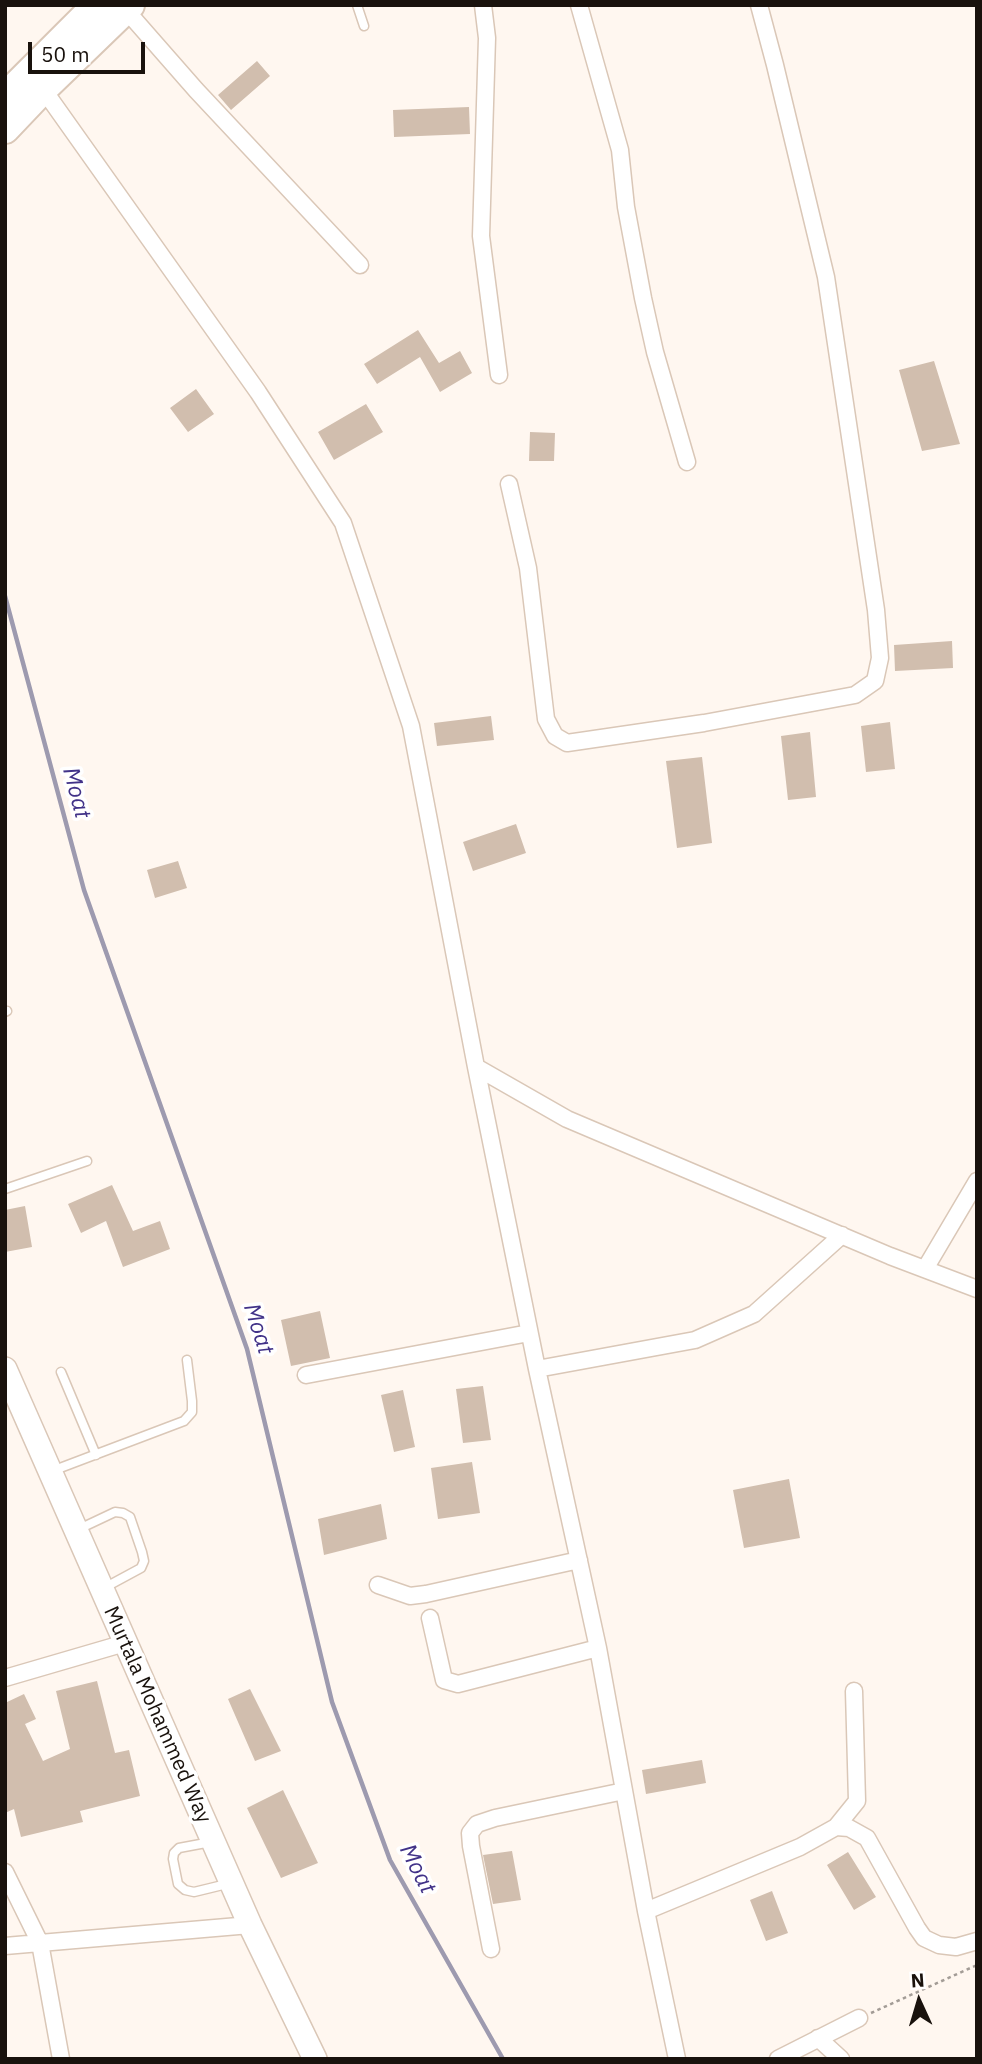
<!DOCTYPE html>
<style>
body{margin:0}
#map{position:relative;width:982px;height:2064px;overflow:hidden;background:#fff7f0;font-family:"IBM Plex Sans",sans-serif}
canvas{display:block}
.frame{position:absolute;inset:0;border:7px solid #19120d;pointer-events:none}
.north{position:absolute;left:884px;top:1966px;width:70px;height:70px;-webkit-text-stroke:5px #fff;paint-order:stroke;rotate:356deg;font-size:19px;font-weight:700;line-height:28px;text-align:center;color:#19120d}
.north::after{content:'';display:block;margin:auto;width:24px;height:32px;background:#19120d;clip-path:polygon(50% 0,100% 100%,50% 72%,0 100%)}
.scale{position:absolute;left:28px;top:42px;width:117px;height:32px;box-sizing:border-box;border:4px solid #19120d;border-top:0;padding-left:9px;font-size:21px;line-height:24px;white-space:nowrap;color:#19120d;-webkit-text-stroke:5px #fff;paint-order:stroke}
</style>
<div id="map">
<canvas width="982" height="2064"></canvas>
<div class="frame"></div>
<div class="north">N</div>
<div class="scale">50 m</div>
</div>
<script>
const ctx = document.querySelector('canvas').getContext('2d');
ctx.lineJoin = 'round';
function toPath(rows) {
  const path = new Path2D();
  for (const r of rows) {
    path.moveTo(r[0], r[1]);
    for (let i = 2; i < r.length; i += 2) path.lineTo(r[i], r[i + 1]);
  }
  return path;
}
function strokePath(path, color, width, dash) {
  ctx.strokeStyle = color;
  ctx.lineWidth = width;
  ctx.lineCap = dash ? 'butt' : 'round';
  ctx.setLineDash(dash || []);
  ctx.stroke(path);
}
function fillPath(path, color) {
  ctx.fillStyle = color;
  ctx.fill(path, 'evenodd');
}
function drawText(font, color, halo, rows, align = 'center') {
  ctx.font = font + ' "IBM Plex Sans",sans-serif';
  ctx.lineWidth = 7;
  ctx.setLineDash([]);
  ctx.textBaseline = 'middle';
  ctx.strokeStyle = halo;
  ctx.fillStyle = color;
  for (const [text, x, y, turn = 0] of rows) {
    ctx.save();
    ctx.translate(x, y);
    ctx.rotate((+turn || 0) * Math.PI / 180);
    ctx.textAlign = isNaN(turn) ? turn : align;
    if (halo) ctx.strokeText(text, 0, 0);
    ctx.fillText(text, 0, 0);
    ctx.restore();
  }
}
strokePath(toPath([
 [5,596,84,890,247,1349,332,1702,390,1860,503,2059]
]), '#9d9aaf', 4.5);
fillPath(toPath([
 [257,61,270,76,231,110,218,95],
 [469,107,470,134,394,137,393,110],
 [418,330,439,363,460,351,472,373,440,392,420,357,377,384,364,364],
 [934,361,960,444,922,451,899,370],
 [196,389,214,414,188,432,170,408],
 [366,404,383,432,334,460,318,432],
 [530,432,555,433,554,461,529,461],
 [952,641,953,668,895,671,894,645],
 [491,716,494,740,437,746,434,723],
 [890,722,895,769,866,772,861,726],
 [810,732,816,797,788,800,781,736],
 [702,757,712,843,677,848,666,761],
 [516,824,526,853,473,871,463,842],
 [178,861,187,888,155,898,147,870],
 [112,1185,133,1231,160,1221,170,1249,123,1267,106,1221,81,1233,68,1204],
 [25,1206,32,1247,5,1252,5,1210],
 [320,1311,330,1358,291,1366,281,1320],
 [483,1386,491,1440,463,1443,456,1389],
 [403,1390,415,1447,394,1452,381,1395],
 [472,1462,480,1513,438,1519,431,1468],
 [789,1479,800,1538,744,1548,733,1490],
 [381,1504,387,1539,324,1555,318,1519],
 [97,1681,115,1753,129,1750,140,1796,80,1811,83,1822,21,1837,14,1809,5,1813,5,1703,24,1694,36,1719,25,1724,43,1761,70,1749,56,1691],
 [250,1689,281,1751,255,1761,228,1699],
 [702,1760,706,1783,646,1794,642,1770],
 [283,1790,318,1863,281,1878,247,1808],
 [512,1851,521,1900,493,1904,483,1855],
 [848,1852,876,1897,854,1910,827,1865],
 [772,1891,788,1933,766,1941,750,1900]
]), '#d1beae');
const lane = toPath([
 [357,5,364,26],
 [5,1012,7,1011],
 [5,1189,87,1161],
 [61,1372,96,1455],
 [52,1471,184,1421,192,1412,192,1401,187,1360],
 [79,1529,115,1512,123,1513,130,1517,142,1552,144,1561,141,1568,104,1588],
 [211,1842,179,1848,174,1853,173,1859,178,1884,185,1890,194,1892,231,1883]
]);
const street = toPath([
 [483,5,487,38,481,236,499,375],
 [579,5,620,150,626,207,643,298,655,352,687,462],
 [125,9,196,90,360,265],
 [43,89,258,392,343,523,411,726,476,1067,537,1369,598,1648,646,1911,677,2059],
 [509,484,528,568,546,719,555,736,567,743,704,723,855,695,875,681,880,658,876,610,826,277,775,65,759,5],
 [476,1067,567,1119,890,1256,977,1289],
 [925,1269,977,1181],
 [537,1369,695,1340,754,1314,842,1235],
 [306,1375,529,1333],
 [378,1585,410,1596,426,1594,579,1560],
 [430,1618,444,1680,458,1684,598,1648],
 [5,1678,125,1643],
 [836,1827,849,1828,867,1838,917,1928,924,1938,939,1945,956,1947,977,1941],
 [5,1872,40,1943,61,2059],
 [646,1911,800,1847,836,1827,857,1801,854,1691],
 [5,1946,250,1925],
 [491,1949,471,1846,470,1833,477,1824,495,1818,624,1791],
 [818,2038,841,2059],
 [778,2059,859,2018]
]);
const secondary = toPath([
 [5,1369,250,1925,315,2059]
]);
const highway = toPath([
 [5,97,97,5],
 [5,129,43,89,130,5]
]);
strokePath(lane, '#dac7b7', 11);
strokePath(street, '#dac7b7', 19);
strokePath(secondary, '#dac7b7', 26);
strokePath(highway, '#dac7b7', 32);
strokePath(toPath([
 [871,2013,977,1965]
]), '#a39c96', 2.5, [3.5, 3.5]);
strokePath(lane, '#fff', 8);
strokePath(street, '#fff', 16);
strokePath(secondary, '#fff', 23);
strokePath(highway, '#fff', 28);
drawText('21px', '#19120d', '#fff', [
 ["Murtala Mohammed Way",157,1715,66]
]);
drawText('italic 23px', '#413288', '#fff', [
 ["Moat",76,793,75],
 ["Moat",258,1329,72],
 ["Moat",417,1869,63]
]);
</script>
